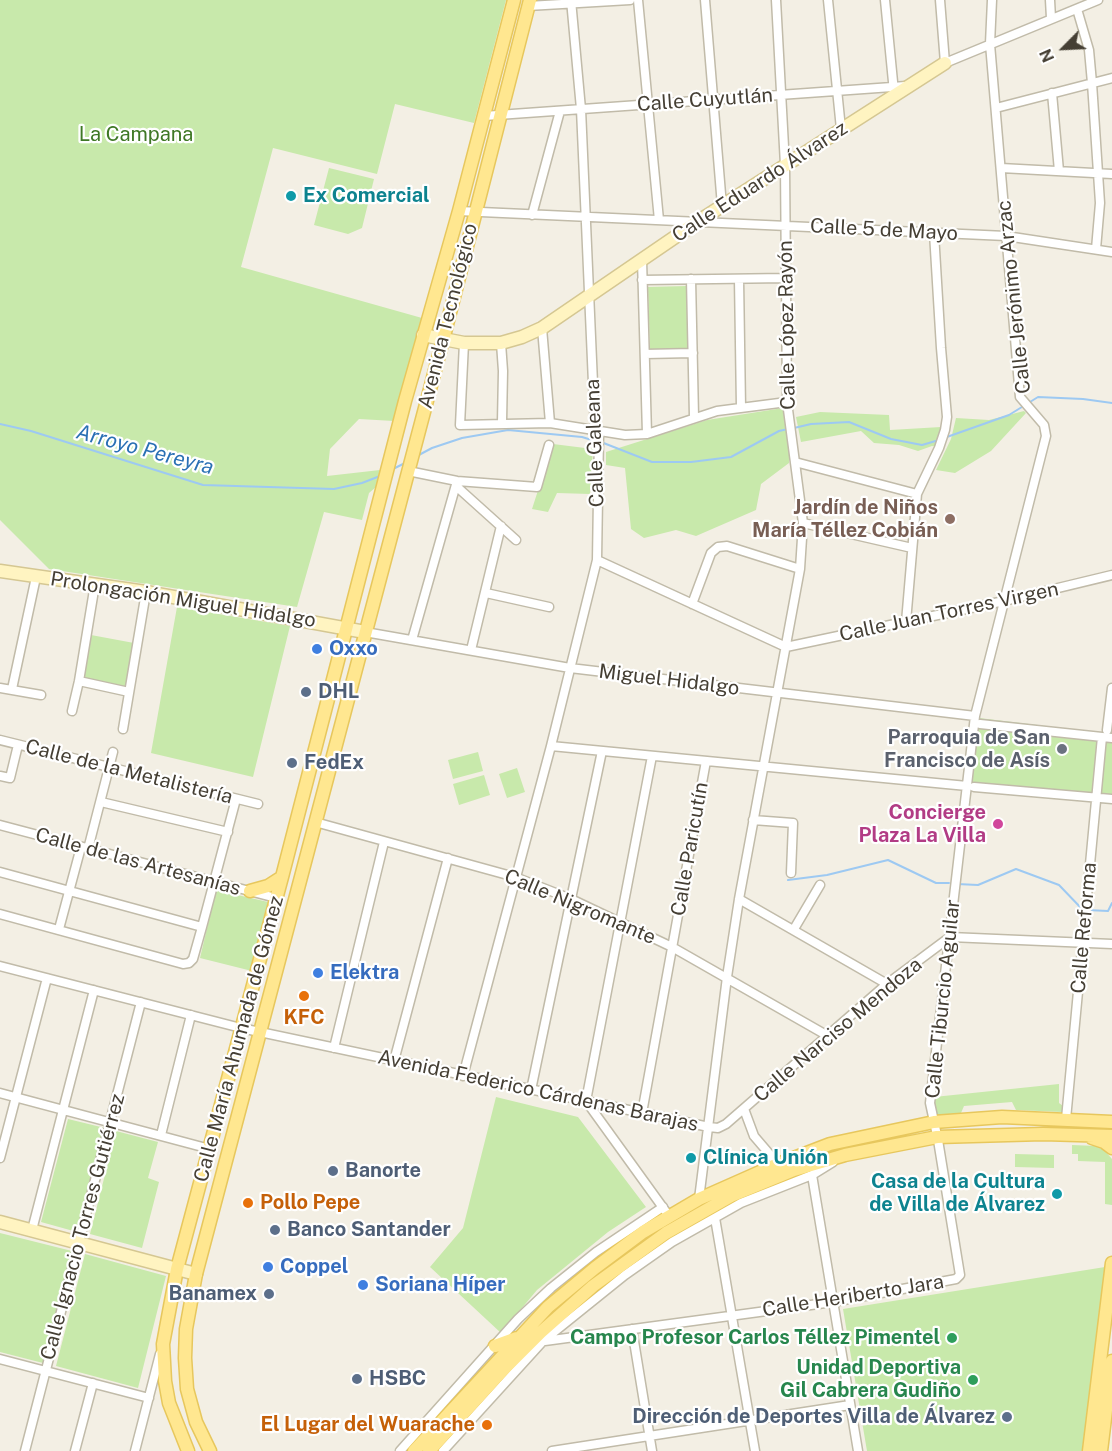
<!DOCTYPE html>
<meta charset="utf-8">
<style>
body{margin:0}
#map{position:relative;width:1112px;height:1451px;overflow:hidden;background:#f3efe4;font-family:"Public Sans",sans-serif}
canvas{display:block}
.north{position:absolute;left:1034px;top:18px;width:60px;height:60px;-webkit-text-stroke:4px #fff;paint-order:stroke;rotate:246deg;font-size:16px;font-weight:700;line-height:24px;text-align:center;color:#453f34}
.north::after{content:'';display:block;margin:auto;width:21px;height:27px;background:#453f34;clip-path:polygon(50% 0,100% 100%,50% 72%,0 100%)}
</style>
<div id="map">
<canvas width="1112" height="1451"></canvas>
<div class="north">N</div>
</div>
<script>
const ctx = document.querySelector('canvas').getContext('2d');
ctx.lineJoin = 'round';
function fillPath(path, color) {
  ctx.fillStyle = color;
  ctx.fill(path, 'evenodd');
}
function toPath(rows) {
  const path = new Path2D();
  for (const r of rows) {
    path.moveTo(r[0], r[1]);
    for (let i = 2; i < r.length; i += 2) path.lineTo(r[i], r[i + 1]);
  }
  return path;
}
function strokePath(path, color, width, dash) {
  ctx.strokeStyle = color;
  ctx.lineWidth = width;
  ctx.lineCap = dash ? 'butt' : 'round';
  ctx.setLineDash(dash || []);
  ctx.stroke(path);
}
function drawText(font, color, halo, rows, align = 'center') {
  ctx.font = font + ' "Public Sans",sans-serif';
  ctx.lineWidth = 4.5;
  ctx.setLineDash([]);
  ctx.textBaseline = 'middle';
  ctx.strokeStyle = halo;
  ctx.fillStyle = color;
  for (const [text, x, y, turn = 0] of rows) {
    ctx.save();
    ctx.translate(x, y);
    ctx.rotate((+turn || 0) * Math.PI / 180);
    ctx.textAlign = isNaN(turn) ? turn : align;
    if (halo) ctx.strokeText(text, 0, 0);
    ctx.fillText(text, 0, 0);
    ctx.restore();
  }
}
fillPath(toPath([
 [0,0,506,0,474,123,395,104,377,174,273,148,241,267,422,318,394,421,359,419,330,449,327,476,380,470,376,487,369,493,362,520,324,512,297,607,49,569,0,520],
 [329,168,374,179,362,228,348,234,314,225],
 [687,286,689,349,650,350,648,287],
 [783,408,789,450,789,463,761,484,756,510,696,536,676,530,644,538,631,529,625,468,606,465,606,452,707,420],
 [1024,411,1026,413,991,451,955,473,936,470,951,439,956,418,989,420],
 [820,412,889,415,890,430,941,427,941,434,937,447,932,446,918,451,899,445,874,443,861,431,801,442,796,417],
 [553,444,593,449,590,494,557,493,548,512,532,509],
 [177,607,290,626,253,777,151,753],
 [91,635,134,643,126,687,83,679],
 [979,718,1112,734,1112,802,969,791],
 [478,752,483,771,453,779,448,760],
 [517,768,525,792,507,798,499,774],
 [484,775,490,795,459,805,453,784],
 [216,890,268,902,252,971,200,958],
 [1059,1084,1059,1103,1063,1106,1062,1112,1016,1110,1012,1102,964,1106,961,1113,938,1116,933,1109,934,1097],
 [496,1097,578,1117,646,1207,608,1232,537,1290,501,1333,430,1267,463,1228],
 [68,1119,105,1128,77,1232,41,1222],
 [116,1131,158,1142,148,1178,159,1182,142,1248,90,1234],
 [1072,1145,1097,1146,1105,1151,1112,1159,1112,1205,1105,1204,1105,1162,1078,1161,1078,1154,1072,1154],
 [1015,1154,1054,1155,1054,1168,1015,1167],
 [0,1233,72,1251,43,1363,0,1352],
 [85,1254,166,1276,138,1388,56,1366],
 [1105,1267,1082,1451,867,1451,843,1309]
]), '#c8e9ab');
strokePath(toPath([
 [0,424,31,431,203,485,334,489,362,483,380,476],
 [794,428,811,424,849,422,891,439,922,445,939,440],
 [944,438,1009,415,1038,397,1083,399,1112,403],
 [601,442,652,462,691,462,731,457,779,431,788,429],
 [417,456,432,448,462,438,508,430,582,437,595,441],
 [393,469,407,462],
 [788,880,827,875,888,860,936,883,949,883],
 [957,884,978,885,1016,869,1059,885,1082,909],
 [1087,910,1108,911,1112,903]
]), '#9dc9f2', 2);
const street = toPath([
 [638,0,659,220],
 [705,0,722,206],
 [828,0,841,129],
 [885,0,894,92],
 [940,0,945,63,1098,0],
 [1050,0,1051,18],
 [528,6,630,0],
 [1077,9,1089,50,1092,83,1100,203,1096,249],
 [1052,93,1059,171],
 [996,108,1112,78],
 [484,116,906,86],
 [1001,168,1112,174],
 [459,211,1006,236,1112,252],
 [532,215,560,111],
 [642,260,647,434],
 [691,279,694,417],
 [739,279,741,408],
 [642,280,786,278],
 [542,328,550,423],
 [464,343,460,425,550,423,625,435,647,434,717,411,787,402],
 [501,343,503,371,502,422],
 [645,354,693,353],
 [795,462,917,494],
 [408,471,457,481,537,487,549,445],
 [456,486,516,540],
 [803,523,912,548],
 [597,560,786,647],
 [486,593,549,607],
 [692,604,711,553,718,547,727,546,800,569],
 [906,622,917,494,939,448,945,430,947,417,941,348,934,233],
 [365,632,570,668,975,716],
 [412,640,457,481],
 [786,647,1004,601,1112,575],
 [471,650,501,526],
 [79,681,129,692],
 [0,688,41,695],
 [12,689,36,577],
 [72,711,79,681,95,584],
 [980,724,1112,738],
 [123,729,146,592],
 [1107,730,1112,688],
 [0,740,258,804],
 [551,746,967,786],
 [652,756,586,1101,669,1216],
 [0,776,10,778,18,745],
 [974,787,1112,799],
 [101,802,228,832],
 [753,820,793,823,791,873],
 [315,822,515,877,571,899,672,947,828,1036],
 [0,825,276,898],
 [88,849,113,752],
 [0,872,202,927],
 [739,899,887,984],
 [0,914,183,964,189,963,193,959,202,927,236,799],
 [59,929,81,847],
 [794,929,820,885],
 [0,966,241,1028,709,1127,718,1128,726,1124,887,984,950,937,1112,944],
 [334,1048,384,842],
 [394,1061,448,858],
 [463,1076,551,746,597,560,599,434,595,429,581,109,571,0],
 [531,1090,602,751],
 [0,1093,210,1149],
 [744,1109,754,1136,778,1164],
 [642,1113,706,761],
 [1066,1119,1102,737],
 [161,1135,191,1015],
 [0,1158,47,978],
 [812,1175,858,1451],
 [699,1199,727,977,739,899,800,569,803,523,787,402,785,165,776,0],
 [715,1218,755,1451],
 [32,1230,94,990],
 [632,1329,652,1451],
 [530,1343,833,1302,956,1279,960,1275,938,1140,930,1103,975,716,1046,436,1044,425,1020,397,990,44,992,0],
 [0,1359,149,1398],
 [25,1451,141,1002],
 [75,1451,93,1383],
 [135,1451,160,1354],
 [400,1451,518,1319,551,1288,596,1252,663,1207],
 [443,1451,543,1341,625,1275,672,1242,741,1203,812,1175,833,1162],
 [552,1451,850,1405]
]);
const secondary = toPath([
 [423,335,464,343,501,343,522,337,542,328,697,222,945,63],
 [0,571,146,592,365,632],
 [0,1222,196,1274]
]);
const primary = toPath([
 [250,891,268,886,282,877],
 [1092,1138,1104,1142,1112,1148],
 [495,1346,517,1338],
 [188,1451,169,1403,165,1381,163,1344,177,1269,282,877,405,401,459,211,514,0],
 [210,1451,196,1422,187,1389,185,1358,186,1329,196,1274,443,340,530,0],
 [414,1451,548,1307,595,1268,643,1232,699,1199,778,1164,830,1144,934,1122,1002,1117,1112,1122],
 [429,1451,503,1370,541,1332,593,1286,666,1233,731,1196,794,1170,845,1155,937,1137,1043,1134,1112,1136],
 [1089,1451,1112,1263],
 [1101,1451,1112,1361]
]);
strokePath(street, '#c1bba9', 11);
strokePath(secondary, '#d5c792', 15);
strokePath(primary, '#e7c75d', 15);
strokePath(street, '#fff', 8);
strokePath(secondary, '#fff4c1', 12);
strokePath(primary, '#ffe790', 12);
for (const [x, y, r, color] of [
 [291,196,6,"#0f9aa8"],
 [950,519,6,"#8d6e63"],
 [317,649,6,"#3f7fe0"],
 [306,692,6,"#5c6f8a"],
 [1062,749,6,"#6b7280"],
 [292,763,6,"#5c6f8a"],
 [998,824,6,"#d1479c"],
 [318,973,6,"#3f7fe0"],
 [304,996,6,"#e8710a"],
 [691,1158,6,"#0f9aa8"],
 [333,1171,6,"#5c6f8a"],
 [1057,1194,6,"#0f9aa8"],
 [248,1203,6,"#e8710a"],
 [275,1230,6,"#5c6f8a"],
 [268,1267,6,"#3f7fe0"],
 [363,1285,6,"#3f7fe0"],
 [269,1294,6,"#5c6f8a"],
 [952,1338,6,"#2e9e5b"],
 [357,1379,6,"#5c6f8a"],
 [973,1380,6,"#2e9e5b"],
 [1007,1417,6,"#5c6f8a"],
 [487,1425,6,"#e8710a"]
]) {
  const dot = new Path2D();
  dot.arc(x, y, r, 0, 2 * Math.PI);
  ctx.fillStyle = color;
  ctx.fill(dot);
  strokePath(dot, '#fff', 2);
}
drawText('20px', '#453f34', '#fff', [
 ["Calle Cuyutlán",705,100,-4],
 ["Calle Eduardo Álvarez",760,182,-33],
 ["Calle 5 de Mayo",884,230,3],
 ["Calle Jerónimo Arzac",1014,297,-96],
 ["Avenida Tecnológico",448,316,-76],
 ["Calle López Rayón",787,325,-91],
 ["Calle Galeana",595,443,-92],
 ["Prolongación Miguel Hidalgo",183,600,9],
 ["Calle Juan Torres Virgen",949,612,-12],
 ["Miguel Hidalgo",669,680,7],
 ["Calle de la Metalistería",129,772,14],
 ["Calle Paricutín",690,849,-80],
 ["Calle de las Artesanías",138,862,15],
 ["Calle Nigromante",580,907,23],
 ["Calle Reforma",1084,928,-85],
 ["Calle Tiburcio Aguilar",943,999,-84],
 ["Calle Narciso Mendoza",838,1030,-40],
 ["Calle María Ahumada de Gómez",239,1039,-75],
 ["Avenida Federico Cárdenas Barajas",538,1091,12],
 ["Calle Ignacio Torres Gutiérrez",83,1227,-75],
 ["Calle Heriberto Jara",853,1296,-9]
]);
drawText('20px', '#3f7825', '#fff', [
 ["La Campana",136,135]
]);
drawText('bold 20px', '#0d838f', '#fff', [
 ["Ex Comercial",303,196],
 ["Clínica Unión",703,1158],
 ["Casa de la Cultura",1045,1182,"right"],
 ["de Villa de Álvarez",1045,1205,"right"]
], 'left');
drawText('bold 20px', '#785e54', '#fff', [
 ["Jardín de Niños",938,508],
 ["María Téllez Cobián",938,531]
], 'right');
drawText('bold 20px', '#366cbe', '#fff', [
 ["Oxxo",329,649],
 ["Elektra",330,973],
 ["Coppel",280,1267],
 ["Soriana Híper",375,1285]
], 'left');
drawText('bold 20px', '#4e5e75', '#fff', [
 ["DHL",318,692],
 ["FedEx",304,763],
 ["Banorte",345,1171],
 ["Banco Santander",287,1230],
 ["Banamex",257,1294,"right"],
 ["HSBC",369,1379],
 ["Dirección de Deportes Villa de Álvarez",995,1417,"right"]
], 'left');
drawText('bold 20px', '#5b616d', '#fff', [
 ["Parroquia de San",1050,738],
 ["Francisco de Asís",1050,761]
], 'right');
drawText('bold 20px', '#b23c85', '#fff', [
 ["Concierge",986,813],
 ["Plaza La Villa",986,836]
], 'right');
drawText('bold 20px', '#c56008', '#fff', [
 ["KFC",304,1018],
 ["Pollo Pepe",260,1203,"left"],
 ["El Lugar del Wuarache",475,1425,"right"]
]);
drawText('bold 20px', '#27864d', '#fff', [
 ["Campo Profesor Carlos Téllez Pimentel",940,1338],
 ["Unidad Deportiva",961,1368],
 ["Gil Cabrera Gudiño",961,1391]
], 'right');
drawText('italic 21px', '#2a70b4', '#fff', [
 ["Arroyo Pereyra",145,450,15]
]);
</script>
